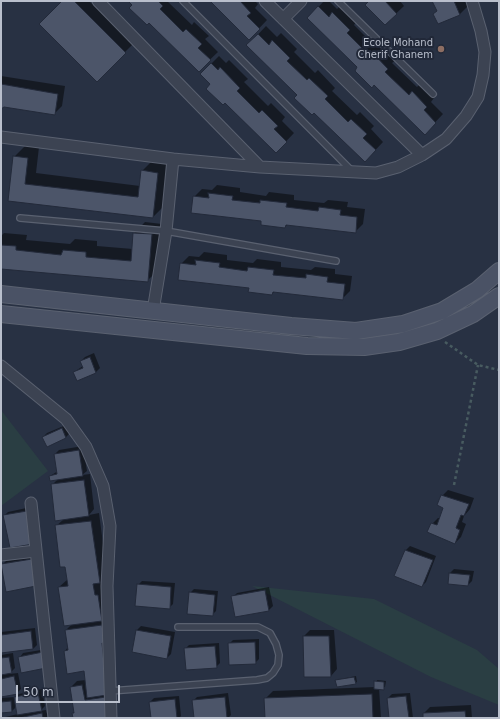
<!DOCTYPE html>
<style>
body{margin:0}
#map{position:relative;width:500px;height:719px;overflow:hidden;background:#283143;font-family:"DejaVu Sans",sans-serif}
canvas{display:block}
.frame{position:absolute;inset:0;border:2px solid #b9bfcc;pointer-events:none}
.scale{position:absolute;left:16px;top:685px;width:104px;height:18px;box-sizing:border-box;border:2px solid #b9bfcc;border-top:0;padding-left:5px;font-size:12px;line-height:14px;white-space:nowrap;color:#b9bfcc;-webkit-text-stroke:3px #212838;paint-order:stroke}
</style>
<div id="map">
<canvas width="500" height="719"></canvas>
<div class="frame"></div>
<div class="scale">50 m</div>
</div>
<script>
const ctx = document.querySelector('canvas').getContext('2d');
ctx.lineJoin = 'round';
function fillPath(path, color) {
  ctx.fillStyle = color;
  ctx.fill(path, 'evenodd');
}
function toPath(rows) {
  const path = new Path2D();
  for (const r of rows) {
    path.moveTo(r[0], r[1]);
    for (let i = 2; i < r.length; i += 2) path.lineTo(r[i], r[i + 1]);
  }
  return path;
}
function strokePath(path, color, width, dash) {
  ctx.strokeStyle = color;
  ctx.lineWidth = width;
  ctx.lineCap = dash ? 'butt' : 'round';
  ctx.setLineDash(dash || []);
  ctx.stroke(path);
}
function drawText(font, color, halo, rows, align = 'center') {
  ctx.font = font + ' "DejaVu Sans",sans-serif';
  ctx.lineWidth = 4;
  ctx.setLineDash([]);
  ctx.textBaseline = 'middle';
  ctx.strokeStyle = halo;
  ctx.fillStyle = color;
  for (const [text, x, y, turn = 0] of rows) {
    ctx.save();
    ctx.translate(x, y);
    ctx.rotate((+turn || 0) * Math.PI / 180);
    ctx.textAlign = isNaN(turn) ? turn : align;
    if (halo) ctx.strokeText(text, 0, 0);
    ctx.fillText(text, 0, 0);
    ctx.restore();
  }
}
fillPath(toPath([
 [1,410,48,471,1,506],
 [252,586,374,599,477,650,499,669,499,705,431,677]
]), '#2a3e43');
fillPath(toPath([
 [63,1,89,1,133,44,97,80],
 [129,1,167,1,192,25,194,22,209,36,205,39,218,52,199,70],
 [211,1,255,1,258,4,255,8,267,20,249,39],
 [324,1,329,1,337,9,341,5,357,21,354,25,375,46,378,43,396,60,392,63,417,87,420,84,434,98,431,102,443,114,425,133,308,18],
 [370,1,400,1,404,6,385,24],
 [433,1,466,1,468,6,460,14,439,23,437,11],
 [266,26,277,37,281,33,297,49,294,52,315,73,318,70,335,88,332,91,357,115,360,112,374,126,371,129,383,142,365,161,248,45],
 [219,56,226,63,229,60,248,79,244,82,268,106,271,103,285,117,282,121,294,133,276,152,201,74],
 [1,76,65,86,62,106,54,114,3,106,1,108],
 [25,146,39,147,36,173,140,186,142,171,153,160,169,162,164,206,153,217,9,201,14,157],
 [217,185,240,188,240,192,266,196,269,192,294,195,294,200,324,203,328,200,348,202,347,207,365,209,363,224,355,232,288,224,285,227,194,197,202,189,212,190],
 [145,222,162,224,158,270,147,281,1,268,1,236,4,233,27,235,26,240,70,244,75,239,97,241,97,246,133,249,134,233],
 [204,252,227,255,227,260,253,263,257,259,281,262,281,267,311,270,315,267,335,269,335,274,352,276,350,291,342,299,275,291,272,294,181,264,189,256,199,257],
 [94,353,100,368,96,372,74,372,83,366,81,361,85,357],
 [66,425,70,433,66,437,47,446,43,437,47,433],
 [83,446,87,471,82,475,90,474,94,509,89,515,99,513,107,574,101,579,109,612,101,620,108,620,116,714,74,718,73,713,75,711,71,687,77,681,86,680,85,670,65,651,68,647,66,630,72,624,59,587,68,579,56,526,64,519,52,485,58,479,50,476,58,471,55,454,59,450],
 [448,490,474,498,470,509,464,516,462,522,466,524,461,537,455,543,432,524,438,518,440,518,444,508,442,496],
 [31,507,37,539,4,516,8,512],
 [410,546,436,556,426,582,422,586,396,575,406,550],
 [35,556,7,591,2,565,6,561],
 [454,569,474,571,472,581,468,585,450,573],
 [142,581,175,583,173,604,169,608,138,585],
 [269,587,273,606,269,610,233,597,237,593],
 [194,589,218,591,216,611,212,615,190,593],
 [141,626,175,632,171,654,167,658,137,630],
 [35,628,37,645,33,649,1,652,1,632],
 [310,630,334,630,337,669,331,676,305,676,304,636],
 [259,639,259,659,255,663,229,644,233,640],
 [219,643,220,663,216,667,185,649,189,645],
 [47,649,46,667,20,657,23,653],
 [13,653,15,668,9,674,18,673,21,689,17,693,1,696,1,655],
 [356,676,357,682,355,683,336,680],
 [377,680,386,681,385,687,379,688,381,718,266,718,265,699,273,691,375,687],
 [42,689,45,706,40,711,46,710,48,718,1,718,18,714,17,706,12,711,1,712,1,698,15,697,19,694],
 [228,693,231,715,228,718,195,718,193,701,197,697],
 [410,693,413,718,390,718,388,698,392,694],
 [179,696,181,716,179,718,152,718,150,702,154,698],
 [471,705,472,718,424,718,424,713,430,707]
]), '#0007');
const building = toPath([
 [62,1,74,1,126,53,97,82,39,24,62,1],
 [128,1,158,1,163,6,160,9,183,32,186,29,202,44,198,48,211,60,199,72,149,23,147,25,129,8,132,5,128,1],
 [210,1,240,1,251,13,247,16,260,29,249,40,210,1],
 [369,1,385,1,397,14,385,25,365,5,369,1],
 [432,1,454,1,460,15,438,24,433,14,437,11,432,1],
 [318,6,329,17,332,12,350,30,347,33,367,53,370,50,388,69,385,72,409,95,412,91,427,107,424,110,436,123,425,135,374,85,372,88,355,71,357,67,307,18,318,6],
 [258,34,269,45,272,40,290,58,287,61,307,80,309,78,328,96,325,99,348,122,351,119,367,134,363,138,376,150,365,162,314,113,312,115,294,98,297,95,246,45,258,34],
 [211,63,218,70,220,67,240,88,237,91,259,113,262,110,278,126,274,129,287,142,276,153,225,103,223,105,206,89,210,84,200,74,211,63],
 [1,84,58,94,55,115,4,107,1,109,1,84],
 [13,156,28,158,25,184,138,197,141,170,158,173,153,218,8,201,13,156],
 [208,193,233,196,232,200,260,203,260,200,287,203,286,207,318,211,319,207,341,210,340,215,357,217,356,233,286,225,285,228,261,225,261,221,191,213,193,196,209,198,208,193],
 [133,233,152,234,148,282,1,269,1,245,16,246,16,250,61,255,63,250,86,252,86,257,131,261,133,233],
 [195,260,220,263,219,267,247,271,248,267,274,270,273,275,306,278,306,274,328,277,327,282,345,284,343,300,273,292,272,295,248,292,249,288,178,280,180,263,196,265,195,260],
 [90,357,96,373,77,381,73,372,83,368,80,361,90,357],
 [62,428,66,438,47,447,42,437,62,428],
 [79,450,83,476,50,481,49,476,57,474,54,454,79,450],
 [84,480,89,516,55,521,51,484,84,480],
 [441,495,469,504,464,516,461,515,456,528,460,530,455,544,427,532,431,523,437,525,443,508,437,505,441,495],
 [27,511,33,544,10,548,3,515,27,511],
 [91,521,100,583,93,584,95,595,98,595,102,621,64,626,58,587,68,586,65,567,60,567,55,525,91,521],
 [405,550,433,560,422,587,394,576,405,550],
 [32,559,36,586,6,592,1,564,32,559],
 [449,573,470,575,468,586,448,584,449,573],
 [137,584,171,587,170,609,135,606,137,584],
 [265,590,269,611,235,617,231,596,265,590],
 [189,592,215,595,213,616,187,614,189,592],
 [102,625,105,643,102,643,107,695,87,698,84,671,67,674,64,651,68,650,65,630,102,625],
 [136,630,171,636,167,659,132,652,136,630],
 [31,631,33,649,1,653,1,635,31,631],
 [303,636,329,636,331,677,304,677,303,636],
 [255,642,256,664,229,665,228,643,255,642],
 [215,646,217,668,186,670,184,648,215,646],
 [43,652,46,668,21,673,18,657,43,652],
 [9,657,12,673,1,675,1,658,9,657],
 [14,676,18,694,1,697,1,679,14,676],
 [354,677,356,684,337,687,335,680,354,677],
 [374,681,384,682,384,690,374,689,374,681],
 [82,685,85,700,106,697,110,718,73,718,72,713,74,713,70,687,82,685],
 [38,693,42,711,17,715,14,697,38,693],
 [372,694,373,718,265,718,264,698,372,694],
 [406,696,409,718,389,718,387,698,406,696],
 [225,697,227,718,194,718,192,700,225,697],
 [175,699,177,718,151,718,149,702,175,699],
 [11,701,12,712,1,713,1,702,11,701],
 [465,711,466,718,423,718,423,713,465,711],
 [42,713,43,718,19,718,42,713]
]);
fillPath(building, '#4c5569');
strokePath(building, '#232a3a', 1);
const service = toPath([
 [183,1,352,171],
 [338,1,433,94],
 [20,218,166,231,336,261],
 [110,691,257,680,267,678,273,673,278,665,279,655,276,644,270,633,258,627,178,627]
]);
const minor = toPath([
 [98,1,260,167],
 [265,1,422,155],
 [283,19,301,1],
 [1,137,173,159],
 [153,311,166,231,173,159,260,167,376,173,398,167,422,155,446,139,466,116,478,97,483,75,485,52,481,31,472,1],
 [1,366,66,419,86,447,103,486,110,526,107,586,111,718],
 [31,503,54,718],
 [1,555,36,551]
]);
const secondary = toPath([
 [1,294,291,326,356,331,403,324,442,311,477,290,499,271],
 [1,314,307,346,364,347,399,342,437,331,473,314,499,296]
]);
strokePath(service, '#5a6170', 8);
strokePath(minor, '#5a6170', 13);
strokePath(secondary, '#5a6170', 18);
strokePath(toPath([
 [445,342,478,365,499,370],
 [454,485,478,365]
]), '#485b60', 2.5, [3, 3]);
strokePath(service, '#3c4352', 5.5);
strokePath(minor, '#3c4352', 11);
strokePath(secondary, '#4a5265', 16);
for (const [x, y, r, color] of [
 [441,49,4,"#8d6e63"]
]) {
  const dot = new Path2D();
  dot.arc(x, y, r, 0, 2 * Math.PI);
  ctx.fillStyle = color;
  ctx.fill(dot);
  strokePath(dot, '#212838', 1.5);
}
drawText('10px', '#b9bfcc', '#212838', [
 ["Ecole Mohand",433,43],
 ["Cherif Ghanem",433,55]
], 'right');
</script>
